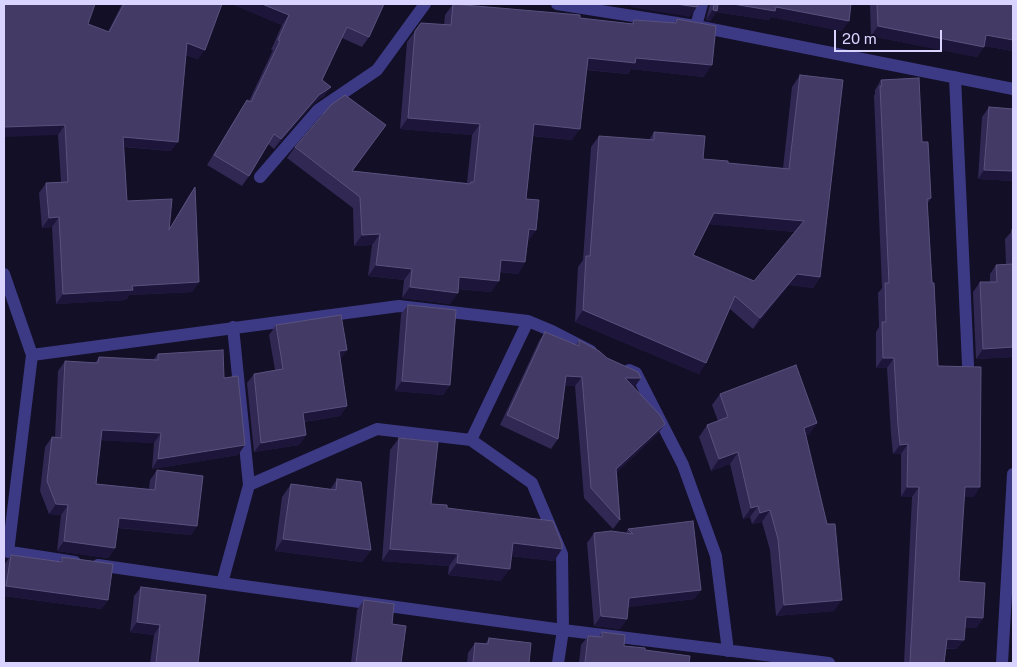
<!DOCTYPE html>
<style>
body{margin:0}
#map{position:relative;width:1017px;height:667px;overflow:hidden;background:#130f26;font-family:"Public Sans",sans-serif}
canvas{display:block}
.frame{position:absolute;inset:0;border:5px solid #d9d4ff;pointer-events:none}
.scale{position:absolute;left:834px;top:30px;width:108px;height:22px;box-sizing:border-box;border:2px solid #d9d4ff;border-top:0;padding-left:6px;font-size:15px;line-height:18px;white-space:nowrap;color:#d9d4ff;-webkit-text-stroke:4px #130f26;paint-order:stroke}
</style>
<div id="map">
<canvas width="1017" height="667"></canvas>
<div class="frame"></div>
<div class="scale">20 m</div>
</div>
<script>
const ctx = document.querySelector('canvas').getContext('2d');
ctx.lineJoin = 'round';
function toPath(rows) {
  const path = new Path2D();
  for (const r of rows) {
    path.moveTo(r[0], r[1]);
    for (let i = 2; i < r.length; i += 2) path.lineTo(r[i], r[i + 1]);
  }
  return path;
}
function strokePath(path, color, width, dash) {
  ctx.strokeStyle = color;
  ctx.lineWidth = width;
  ctx.lineCap = dash ? 'butt' : 'round';
  ctx.setLineDash(dash || []);
  ctx.stroke(path);
}
function fillPath(path, color) {
  ctx.fillStyle = color;
  ctx.fill(path, 'evenodd');
}
strokePath(toPath([
 [557,4,696,26,1013,89],
 [696,26,702,4],
 [955,77,968,365],
 [260,177,318,110,377,70,425,4],
 [4,274,32,355,8,552],
 [32,355,399,306,528,321,552,331,591,351],
 [629,370,636,373,683,465,716,556,728,651],
 [471,440,528,321],
 [249,485,377,429,471,440,532,483,562,554,563,630,558,663],
 [4,551,75,562],
 [98,565,222,583,563,630,829,663],
 [222,583,249,485,233,327],
 [1002,663,1013,474]
]), '#3d3a85', 12);
fillPath(toPath([
 [122,4,222,4,198,59,186,55,171,151,124,147,127,201,170,228,188,197,195,187,199,282,192,292,129,295,126,300,56,304,52,227,42,228,39,193,46,183,61,182,58,135,88,24,108,32],
 [232,4,384,4,369,37,362,47,342,38,322,80,331,87,324,96,312,105,274,149,268,144,249,176,242,186,207,165,241,109,247,100,249,101,273,50,271,50,282,25],
 [453,4,631,24,634,20,674,23,677,19,704,77,631,69,628,74,586,70,572,140,533,136,526,199,536,230,528,241,525,262,518,274,500,272,491,292,458,289,450,304,402,298,404,280,368,276,372,245,354,246,353,208,287,158,295,147,352,171,467,183,472,135,400,129,407,42,421,23,444,25,445,15],
 [710,4,851,4,842,31,771,17,768,20,716,12,710,21,706,20],
 [870,4,1013,4,1013,51,984,46,977,57,871,36],
 [800,75,820,277,813,288,789,285,753,329,730,309,699,374,575,322,578,267,583,260,591,147,599,136,649,140,654,132,703,159,728,163,783,168,792,87],
 [709,224,795,232,754,281,693,255],
 [881,80,922,142,931,198,927,204,938,366,974,497,964,497,959,581,977,628,965,627,957,649,946,649,944,663,904,663,912,497,901,497,901,454,893,454,891,434,887,368,876,368,876,332,879,327,878,293,882,288,874,96,875,94,875,90],
 [989,107,1013,109,1013,181,978,179,982,117],
 [1013,215,1013,357,976,359,973,292,980,282,990,282,990,274,996,265,1006,264,1005,239,1013,230,1012,216],
 [408,305,450,385,443,395,395,391,401,314],
 [276,325,340,359,347,406,340,416,304,422,306,435,299,445,254,452,247,383,254,374,275,370,269,335],
 [545,332,576,345,579,340,634,388,665,424,658,433,617,472,620,520,613,529,584,498,575,386,565,386,558,439,551,449,500,425,539,341],
 [158,354,224,378,238,455,152,469,154,443,101,440,96,484,149,489,150,480,157,470,197,526,191,535,118,528,115,548,108,558,57,551,61,515,49,514,40,491,45,447,52,437,55,438,58,371,65,361,95,363,99,357,153,360],
 [720,394,817,423,809,434,806,435,834,611,776,616,770,550,762,522,752,524,750,517,743,519,730,464,711,471,699,437,707,425,718,421,712,405],
 [399,438,431,504,447,508,562,549,554,561,511,556,501,581,448,575,449,566,382,561,390,450],
 [337,479,371,550,362,562,275,551,282,497,291,484,330,490],
 [628,529,701,590,694,599,628,607,627,619,620,629,594,626,587,543,594,533,626,533],
 [11,555,59,562,62,557,108,600,101,609,4,596,4,565],
 [141,587,198,663,150,663,154,635,130,632,134,596],
 [364,600,392,624,401,663,351,663,357,610],
 [602,632,624,646,645,650,689,663,579,663,581,645,588,636,599,637],
 [489,638,529,663,467,663,468,653,475,643,485,644]
]), '#312854');
fillPath(toPath([
 [232,4,262,4,289,15,282,25],
 [632,4,676,4,697,7,690,17,630,7],
 [716,4,733,4,776,7,849,21,842,31,771,17,768,20,716,12,710,21,706,20],
 [878,26,984,47,977,57,871,36],
 [986,35,1013,40,1013,51,979,45],
 [187,43,205,50,198,59,180,53],
 [588,58,636,58,712,65,704,77,631,69,628,74,580,69],
 [331,87,324,96,312,105,274,149,281,139,319,95],
 [408,118,480,124,472,135,400,129],
 [534,124,580,129,572,140,527,135],
 [65,125,58,135,4,137,4,127],
 [123,137,178,142,171,151,116,146],
 [984,170,1013,171,1013,181,978,179],
 [714,213,804,221,796,232,707,224],
 [59,217,52,227,42,228,49,218],
 [529,229,536,230,528,241,521,241],
 [380,234,372,245,354,246,362,235],
 [501,260,525,262,518,274,493,271],
 [376,265,412,269,404,280,368,276],
 [797,274,820,277,813,288,789,285,753,329,760,318],
 [459,277,499,281,491,292,451,288],
 [199,282,192,292,129,295,126,300,56,304,63,294,132,286],
 [410,287,458,293,450,304,402,298],
 [583,310,706,363,699,374,575,322],
 [1013,347,1013,357,976,359,983,349],
 [347,350,340,360,339,351],
 [883,358,894,358,887,368,876,368],
 [566,376,582,377,575,386,559,386],
 [625,378,641,378,634,388],
 [402,381,450,385,443,395,395,391],
 [347,406,340,416,296,423,303,413],
 [817,423,809,434,796,439,804,428],
 [665,424,658,433,610,479,616,469],
 [102,430,161,433,154,443,95,440],
 [306,435,299,445,254,452,261,443],
 [908,444,901,454,893,454,900,445],
 [245,445,238,455,152,469,158,459],
 [738,452,730,464,711,471,719,459],
 [907,487,919,487,912,497,901,497],
 [965,487,980,487,974,497,958,497],
 [56,504,68,505,61,515,49,514],
 [758,506,750,517,743,519,751,508],
 [770,510,762,522,752,524,760,513],
 [119,518,197,526,191,535,112,527],
 [283,539,371,550,362,562,275,551],
 [64,541,115,548,108,558,57,551],
 [513,543,562,549,554,561,504,555],
 [390,549,458,554,449,566,382,561],
 [457,563,510,569,501,581,448,575],
 [6,586,108,600,101,609,4,596,4,590],
 [701,590,694,599,622,608,629,598],
 [842,600,834,611,776,616,784,605],
 [601,616,627,619,620,629,594,626],
 [966,617,983,618,977,628,959,627],
 [137,622,160,625,154,635,130,632],
 [947,639,964,640,957,649,940,648]
]), '#1d163a');
const building = toPath([
 [4,4,95,4,88,24,109,32,124,4,222,4,205,50,187,43,178,142,123,137,127,201,172,199,169,230,195,187,199,282,132,286,133,290,63,294,59,217,49,218,46,183,68,182,65,125,4,127,4,4],
 [262,4,384,4,369,37,347,27,322,80,331,87,319,95,281,139,274,134,249,176,214,155,247,100,251,102,280,41,278,40,289,15,262,4],
 [453,4,580,15,580,18,633,24,634,20,676,23,677,19,716,26,712,65,636,58,635,63,588,58,580,129,534,124,526,199,539,200,536,230,529,229,525,262,501,260,499,281,459,277,458,293,410,287,412,269,376,265,380,234,362,235,360,197,295,147,331,105,345,95,386,125,352,171,470,184,471,182,474,182,480,124,408,118,415,31,421,23,451,25,453,4],
 [676,4,698,4,697,7,676,4],
 [714,4,718,4,717,11,713,10,714,4],
 [733,4,851,4,849,21,776,7,775,11,733,4],
 [877,4,1013,4,1013,40,986,35,984,47,878,26,877,4],
 [800,75,843,80,820,277,797,274,760,318,735,296,706,363,583,310,586,256,590,256,599,136,654,140,654,132,705,136,703,159,728,161,728,163,789,169,800,75],
 [714,213,804,221,754,281,693,255,714,213],
 [919,78,922,142,928,142,931,198,927,199,932,283,934,283,938,366,981,367,980,487,965,487,959,581,985,583,983,618,966,617,964,640,947,639,944,663,910,663,919,487,907,487,908,444,900,445,898,425,894,358,883,358,882,322,886,322,885,283,889,283,880,86,882,86,881,80,919,78],
 [989,107,1013,109,1013,171,984,170,989,107],
 [1012,230,1013,230,1013,255,1012,230],
 [1013,264,1013,347,983,349,980,282,997,282,996,265,1013,264],
 [408,305,456,310,450,385,402,381,408,305],
 [341,315,347,350,339,351,347,406,303,413,306,435,261,443,254,374,283,369,276,325,341,315],
 [545,332,579,346,579,340,599,351,607,358,638,372,641,378,625,378,660,415,665,424,616,469,620,520,591,488,582,377,566,376,558,439,507,415,545,332],
 [223,350,224,378,238,376,245,445,158,459,161,433,102,430,96,484,155,490,157,470,203,476,197,526,119,518,115,548,64,541,68,505,56,504,47,481,52,437,61,438,65,361,98,363,99,357,158,360,158,354,223,350],
 [796,365,817,423,804,428,827,524,835,524,842,600,784,605,778,539,770,510,760,513,758,506,751,508,738,452,719,459,707,425,728,417,720,394,796,365],
 [399,438,438,442,431,504,447,505,447,508,553,521,562,544,562,549,513,543,510,569,457,563,458,554,390,549,399,438],
 [337,479,361,482,371,550,283,539,291,484,336,490,337,479],
 [693,521,701,590,629,598,627,619,601,616,594,533,611,531,633,534,628,529,693,521],
 [11,555,62,562,62,557,113,564,108,600,6,586,11,555],
 [141,587,206,595,198,663,156,663,160,625,137,622,141,587],
 [364,600,394,604,392,624,406,626,401,663,356,663,364,600],
 [602,632,625,635,624,646,645,648,645,650,690,656,689,663,585,663,588,636,602,637,602,632],
 [489,638,531,643,529,663,473,663,475,643,488,644,489,638]
]);
fillPath(building, '#433a66');
strokePath(building, '#5a527e', 1);
</script>
